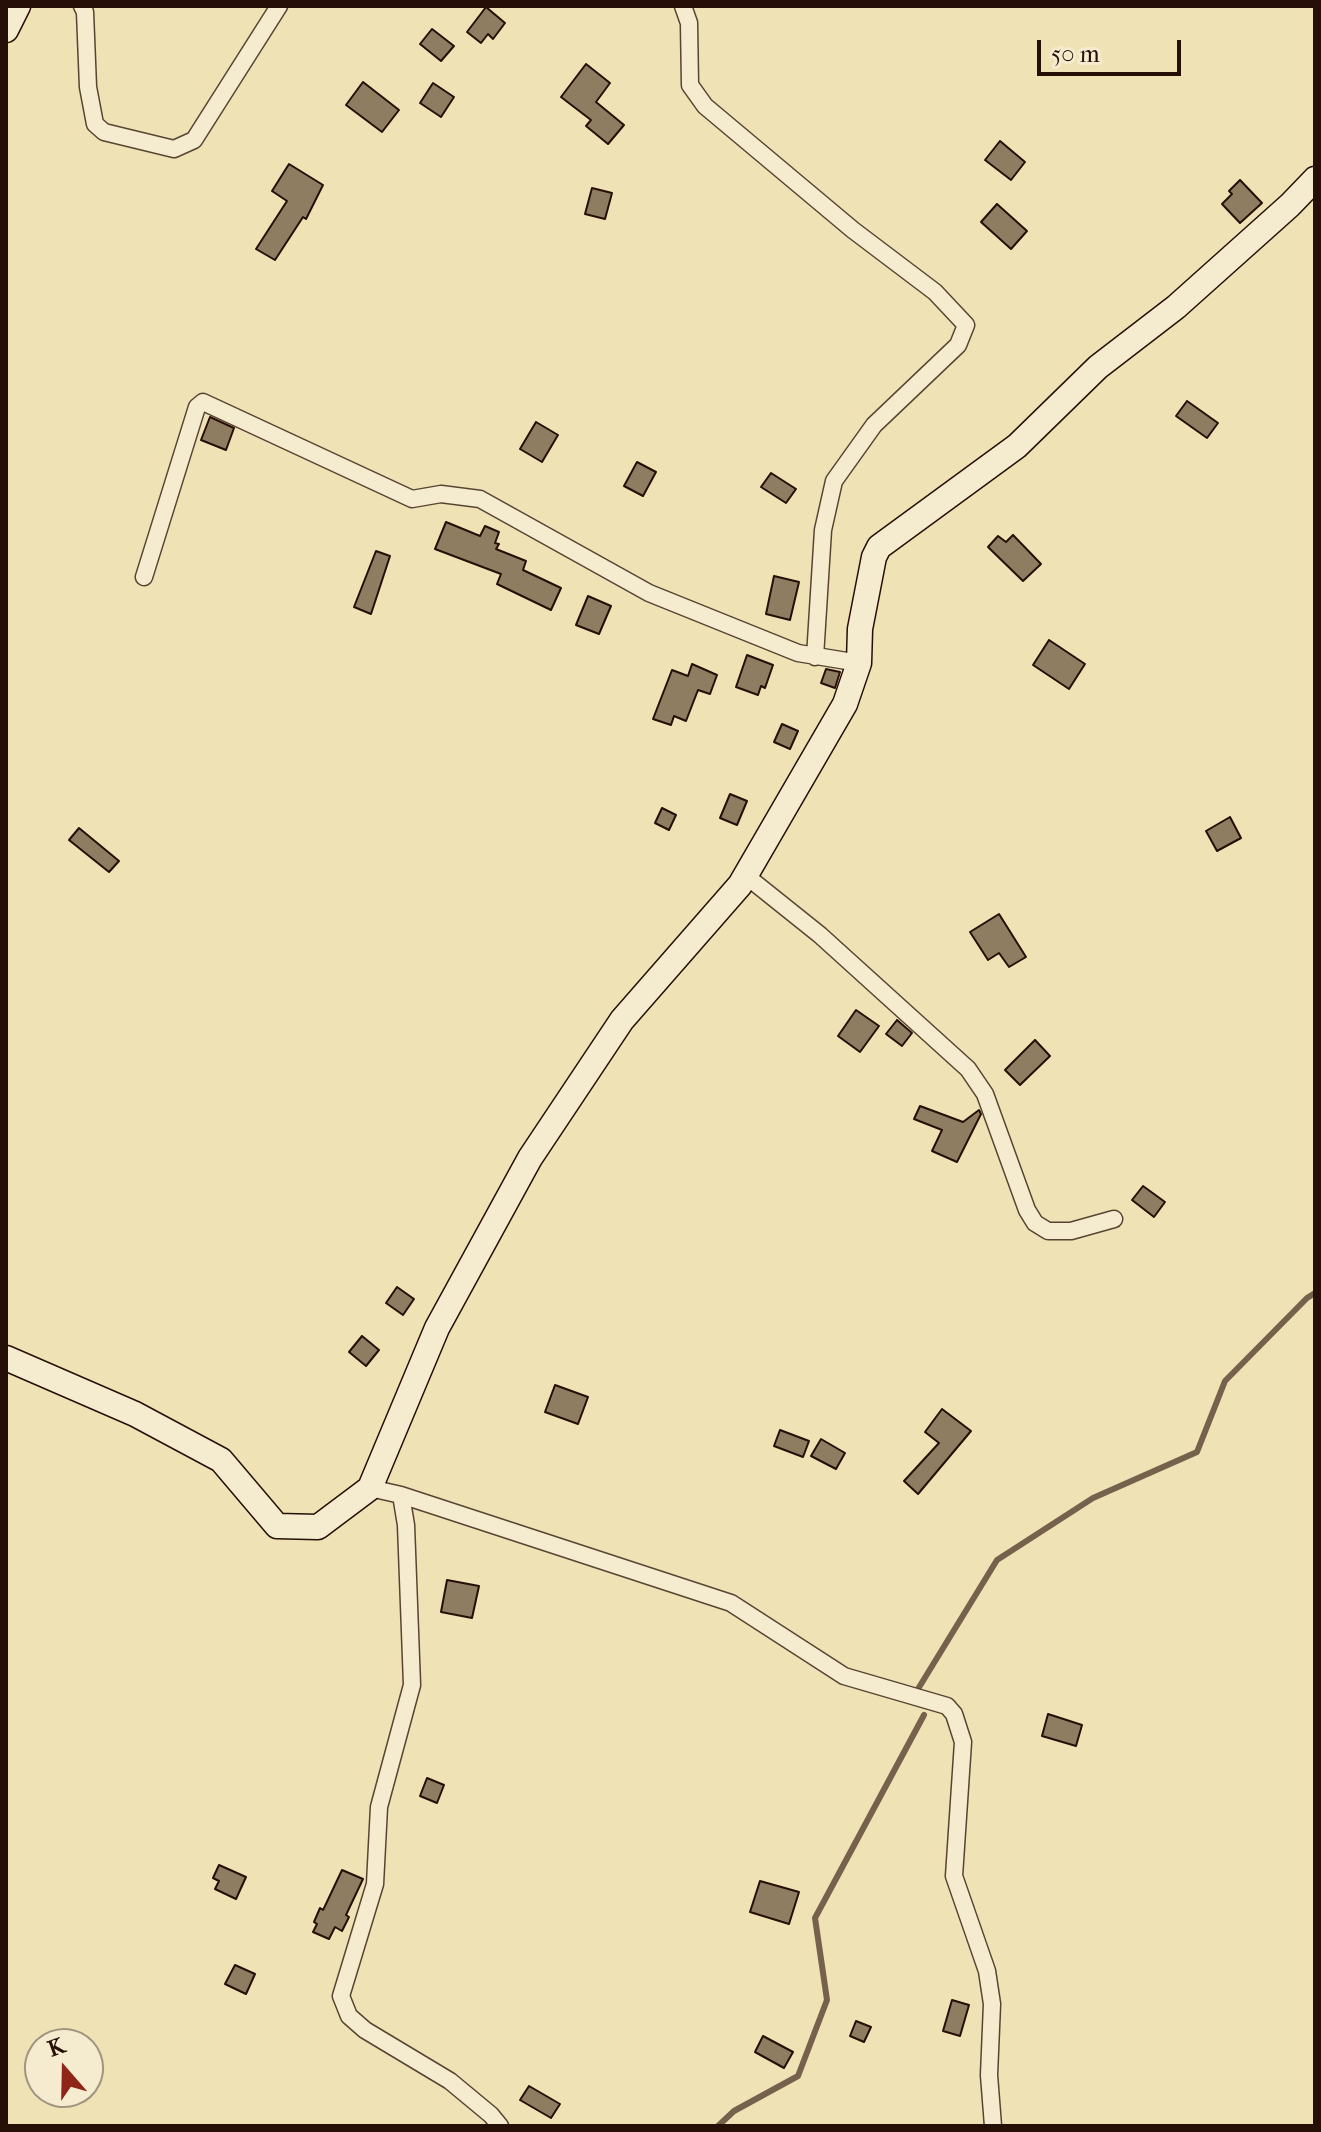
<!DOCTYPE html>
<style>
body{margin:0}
#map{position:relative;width:1321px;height:2132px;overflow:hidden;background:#efe2b5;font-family:"IM FELL French Canon",serif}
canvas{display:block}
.frame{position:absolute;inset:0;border:8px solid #260f07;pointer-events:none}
.north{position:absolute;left:24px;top:2028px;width:80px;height:80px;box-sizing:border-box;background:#f5eccf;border:2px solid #a2947f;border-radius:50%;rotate:340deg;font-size:22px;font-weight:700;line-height:32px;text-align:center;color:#260f07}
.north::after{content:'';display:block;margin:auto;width:28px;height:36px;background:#8f2418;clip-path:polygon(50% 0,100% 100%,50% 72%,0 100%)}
.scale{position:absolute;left:1037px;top:40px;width:144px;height:36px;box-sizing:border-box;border:4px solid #260f07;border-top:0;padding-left:10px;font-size:24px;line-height:28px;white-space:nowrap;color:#260f07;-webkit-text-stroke:6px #f5eccf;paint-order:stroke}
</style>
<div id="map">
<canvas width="1321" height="2132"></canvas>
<div class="frame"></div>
<div class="north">K</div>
<div class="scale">50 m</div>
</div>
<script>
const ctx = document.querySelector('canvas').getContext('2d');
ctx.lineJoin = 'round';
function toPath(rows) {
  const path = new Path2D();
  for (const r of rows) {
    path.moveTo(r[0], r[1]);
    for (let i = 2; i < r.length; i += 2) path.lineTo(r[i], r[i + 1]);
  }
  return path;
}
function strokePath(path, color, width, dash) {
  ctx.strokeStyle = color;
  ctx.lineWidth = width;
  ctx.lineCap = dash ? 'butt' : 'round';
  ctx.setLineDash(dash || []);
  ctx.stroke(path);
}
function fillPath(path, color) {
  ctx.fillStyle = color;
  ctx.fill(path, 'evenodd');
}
strokePath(toPath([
 [918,1689,997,1560,1093,1498,1197,1452,1225,1381,1307,1298,1315,1293],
 [718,2126,734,2111,798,2076,827,2000,815,1918,924,1715]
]), '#76624c', 6);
const building = toPath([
 [486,7,505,23,493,39,488,34,481,43,467,32,486,7],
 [432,29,454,46,441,61,420,44,432,29],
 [586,64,610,83,596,102,624,125,608,144,586,126,591,120,561,97,586,64],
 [363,82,399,110,382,132,346,105,363,82],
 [433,83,454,97,441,117,420,103,433,83],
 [1000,141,1025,162,1011,180,985,160,1000,141],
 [289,164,323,185,306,219,303,217,275,260,256,249,287,201,272,191,289,164],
 [1240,180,1262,203,1240,223,1222,204,1232,194,1229,191,1240,180],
 [592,188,612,193,605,219,585,214,592,188],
 [997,204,1027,231,1011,249,981,222,997,204],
 [1187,401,1218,423,1207,438,1176,416,1187,401],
 [210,417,234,428,226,450,201,440,210,417],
 [536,422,558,435,542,462,520,449,536,422],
 [637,462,656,472,643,496,624,486,637,462],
 [771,473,796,489,786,503,761,487,771,473],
 [446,522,480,536,485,526,499,532,495,543,499,544,496,549,526,561,523,570,561,588,551,610,497,584,501,574,435,549,446,522],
 [1013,535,1041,564,1023,581,988,547,998,536,1006,542,1013,535],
 [376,551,390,556,371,614,354,607,376,551],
 [774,576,799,582,790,620,766,614,774,576],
 [588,596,611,606,599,634,576,625,588,596],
 [1049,640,1085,664,1069,689,1033,665,1049,640],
 [747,655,773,665,765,688,761,686,758,695,736,687,747,655],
 [692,664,717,675,710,694,698,690,686,721,674,716,671,725,653,719,672,670,688,676,692,664],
 [826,669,840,672,835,688,821,683,826,669],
 [782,724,798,731,790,749,774,742,782,724],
 [730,794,747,801,737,825,720,818,730,794],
 [662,808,676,815,669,830,655,823,662,808],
 [1230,817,1241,838,1217,851,1206,831,1230,817],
 [79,828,119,861,109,872,69,840,79,828],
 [999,914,1026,957,1009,967,999,953,988,960,970,932,999,914],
 [856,1010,879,1026,860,1052,838,1036,856,1010],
 [897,1020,912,1033,902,1046,886,1034,897,1020],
 [1035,1040,1050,1056,1020,1085,1005,1070,1035,1040],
 [920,1106,963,1122,979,1110,981,1114,957,1162,932,1151,942,1130,914,1119,920,1106],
 [1143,1186,1165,1202,1154,1217,1132,1200,1143,1186],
 [397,1287,414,1299,403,1315,386,1303,397,1287],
 [362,1336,379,1350,366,1366,349,1352,362,1336],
 [555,1385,588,1397,578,1424,545,1412,555,1385],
 [942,1409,971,1431,918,1494,904,1481,939,1443,925,1432,942,1409],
 [780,1430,809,1441,803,1457,774,1446,780,1430],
 [821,1439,845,1453,836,1469,811,1456,821,1439],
 [447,1580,479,1586,472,1618,441,1612,447,1580],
 [1048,1714,1082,1725,1076,1746,1042,1736,1048,1714],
 [427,1778,444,1785,437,1803,420,1796,427,1778],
 [219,1865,246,1877,236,1899,215,1889,219,1881,213,1878,219,1865],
 [342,1870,363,1879,346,1915,349,1917,342,1931,335,1927,329,1939,313,1932,317,1924,314,1922,320,1908,323,1910,325,1906,342,1870],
 [760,1881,799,1892,789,1924,750,1912,760,1881],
 [235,1965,255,1974,246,1994,225,1984,235,1965],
 [952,2000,969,2005,960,2036,943,2031,952,2000],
 [856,2021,871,2027,864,2042,850,2036,856,2021],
 [763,2036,793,2052,784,2068,755,2052,763,2036],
 [529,2086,560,2104,551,2118,520,2100,529,2086]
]);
fillPath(building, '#8f7d61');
strokePath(building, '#260f07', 2);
const street = toPath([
 [82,6,85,12,88,87,95,124,104,132,174,149,194,140,279,6],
 [683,6,689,23,690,85,705,106,853,230,935,292,966,325,958,345,874,425,834,481,823,530,815,657],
 [144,577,197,407,203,402,412,499,441,494,480,499,649,593,798,653,859,663],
 [745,875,820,935,968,1069,985,1094,1027,1210,1035,1223,1048,1231,1071,1231,1114,1219],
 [370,1488,401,1495,731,1603,844,1676,947,1706,954,1714,963,1742,954,1876,987,1971,992,2004,989,2075,993,2126],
 [401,1495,406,1525,412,1685,379,1807,375,1884,341,1996,349,2016,365,2030,450,2081,491,2115,500,2126]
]);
const secondary = toPath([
 [6,30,18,6],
 [6,1358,135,1414,221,1460,277,1526,318,1527,370,1488,437,1328,530,1158,622,1020,740,885,845,704,859,663,860,629,874,557,879,547,1017,446,1098,367,1176,307,1290,205,1315,179]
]);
strokePath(street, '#584432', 19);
strokePath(secondary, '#260f07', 27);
strokePath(street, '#f5eccf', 16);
strokePath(secondary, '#f5eccf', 24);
</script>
